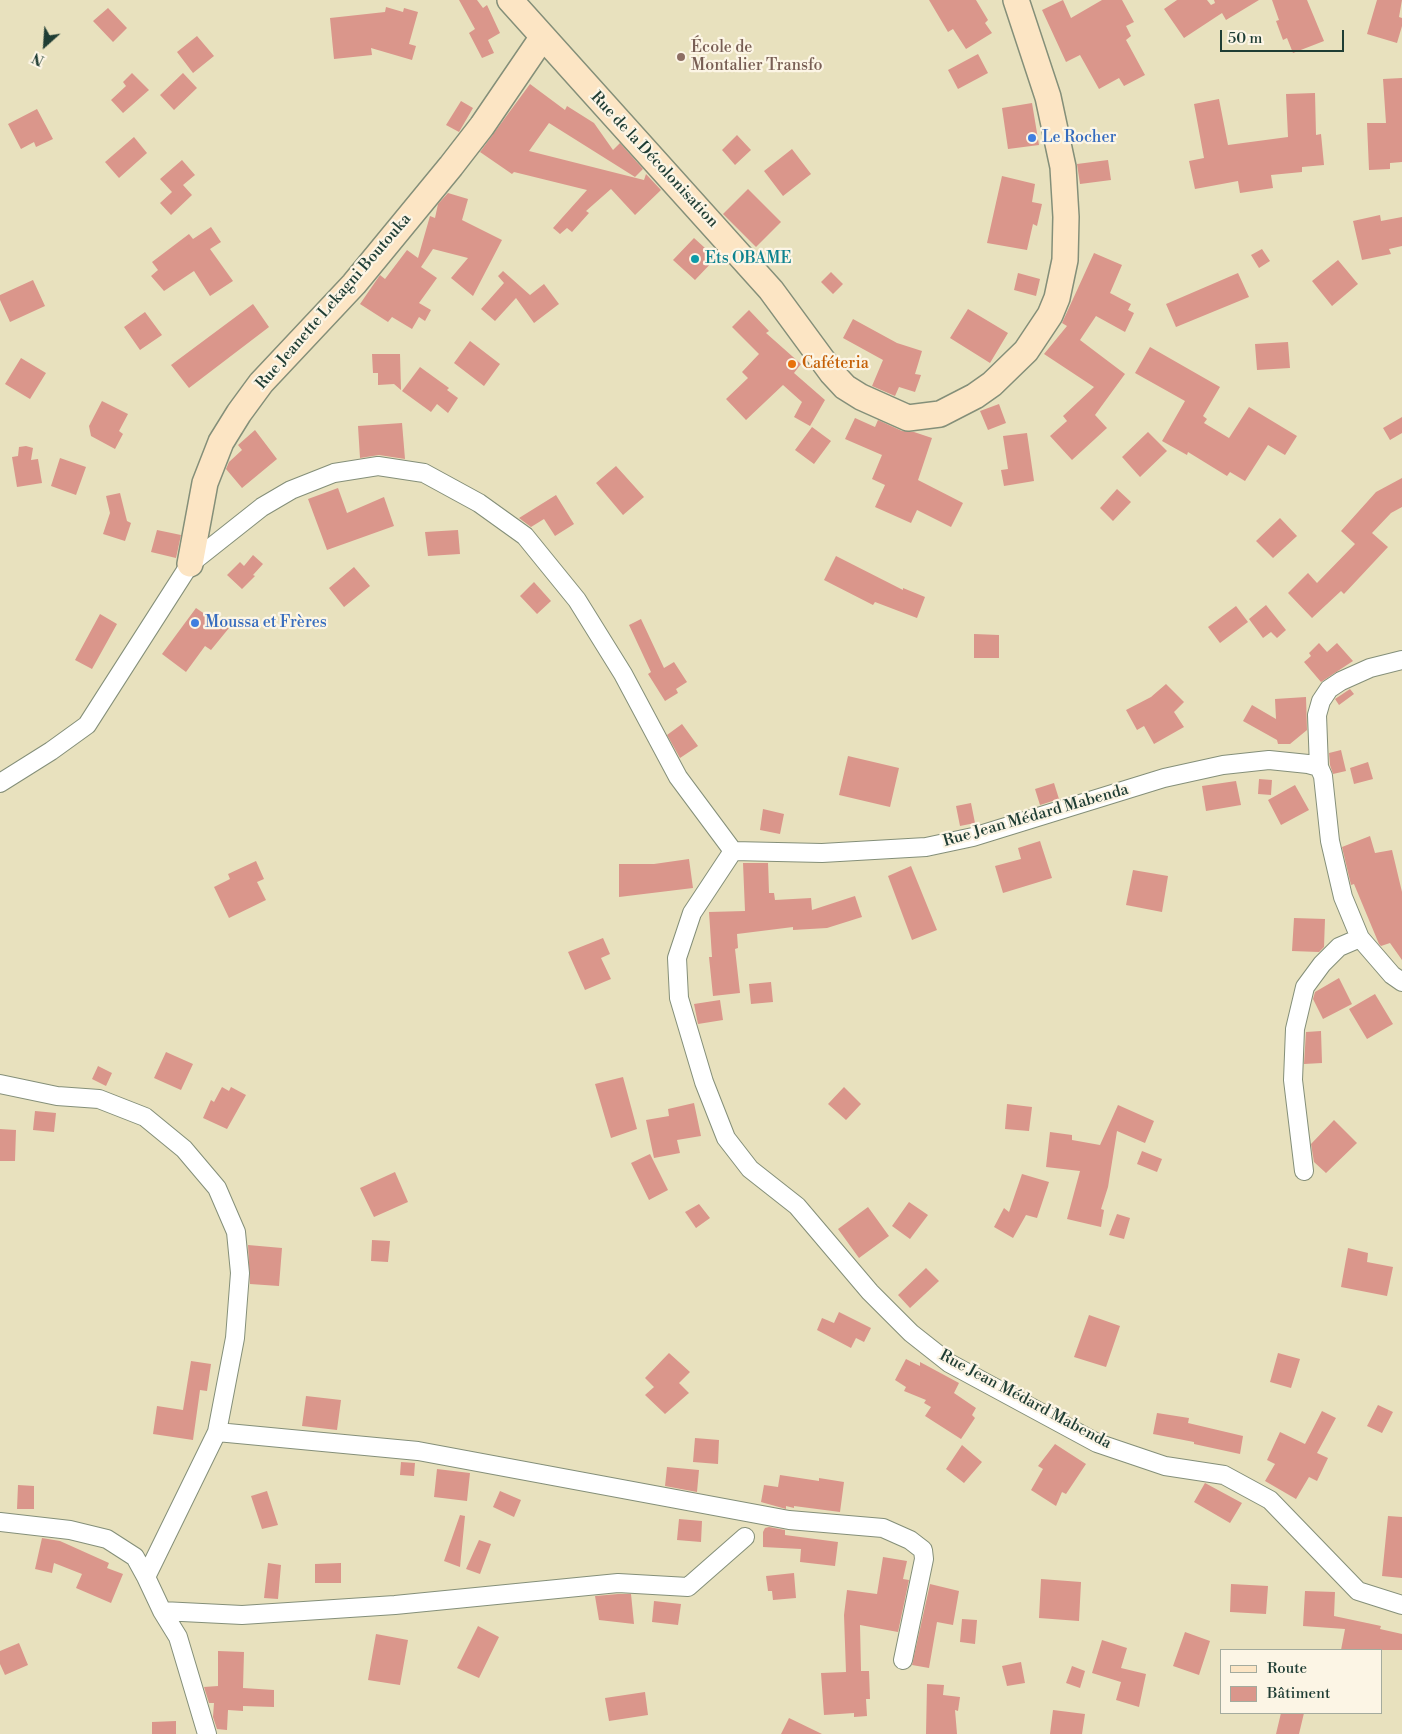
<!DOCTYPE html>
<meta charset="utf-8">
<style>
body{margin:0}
#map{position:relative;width:1402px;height:1734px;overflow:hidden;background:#e8e1be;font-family:"Libre Bodoni",serif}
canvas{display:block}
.legend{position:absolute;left:1220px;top:1649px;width:162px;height:65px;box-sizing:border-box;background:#fcf5e5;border:1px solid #a4ab9e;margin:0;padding:6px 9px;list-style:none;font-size:15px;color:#1f3d34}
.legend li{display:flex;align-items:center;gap:10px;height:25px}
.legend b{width:25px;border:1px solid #a4ab9e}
.north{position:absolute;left:20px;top:20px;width:50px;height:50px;-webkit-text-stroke:4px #fcf5e5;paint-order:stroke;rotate:206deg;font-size:14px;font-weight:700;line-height:20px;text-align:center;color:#1f3d34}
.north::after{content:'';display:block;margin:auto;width:18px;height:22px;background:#1f3d34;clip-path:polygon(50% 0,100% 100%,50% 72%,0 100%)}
.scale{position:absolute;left:1220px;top:30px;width:124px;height:22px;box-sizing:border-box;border:2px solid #1f3d34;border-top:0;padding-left:6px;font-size:15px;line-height:18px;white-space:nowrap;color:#1f3d34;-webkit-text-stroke:4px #fcf5e5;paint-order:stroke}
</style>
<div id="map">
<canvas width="1402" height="1734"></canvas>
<ul class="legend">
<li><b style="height:6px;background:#fce5c4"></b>Route</li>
<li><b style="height:14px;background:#da968b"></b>Bâtiment</li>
</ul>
<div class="north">N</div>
<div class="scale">50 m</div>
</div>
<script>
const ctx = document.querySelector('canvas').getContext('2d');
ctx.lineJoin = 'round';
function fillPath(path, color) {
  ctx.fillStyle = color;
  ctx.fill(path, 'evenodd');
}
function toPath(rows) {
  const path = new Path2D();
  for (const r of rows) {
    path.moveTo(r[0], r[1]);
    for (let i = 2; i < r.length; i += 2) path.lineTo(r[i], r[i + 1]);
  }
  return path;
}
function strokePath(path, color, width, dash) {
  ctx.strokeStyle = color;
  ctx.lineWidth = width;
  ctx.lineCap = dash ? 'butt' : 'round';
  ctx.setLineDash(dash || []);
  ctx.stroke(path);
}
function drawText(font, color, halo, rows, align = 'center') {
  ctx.font = font + ' "Libre Bodoni",serif';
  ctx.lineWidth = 4.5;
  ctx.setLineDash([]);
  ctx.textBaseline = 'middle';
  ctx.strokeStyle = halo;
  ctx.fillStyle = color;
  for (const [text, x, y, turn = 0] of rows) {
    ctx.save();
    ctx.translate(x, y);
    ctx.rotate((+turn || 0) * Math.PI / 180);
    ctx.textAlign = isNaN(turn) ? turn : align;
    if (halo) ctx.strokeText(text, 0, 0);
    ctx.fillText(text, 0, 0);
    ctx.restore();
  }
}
fillPath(toPath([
 [459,0,477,0,483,8,487,5,500,33,488,40,494,53,482,58,469,33,475,29],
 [929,0,976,0,988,20,985,23,992,33,966,49,953,29,948,32],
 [1063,0,1071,18,1102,0,1122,0,1134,22,1126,26,1131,36,1126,40,1145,75,1124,86,1119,78,1099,89,1080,55,1066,62,1042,10],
 [1177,0,1207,0,1211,5,1215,3,1214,0,1259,0,1226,20,1222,13,1184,38,1164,9],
 [1272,0,1307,0,1324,41,1293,53,1287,38,1283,40,1276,21,1279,20],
 [1377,0,1402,0,1399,17,1402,18,1402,26,1397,43,1367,34],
 [386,7,403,12,404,8,418,12,409,44,416,46,412,60,371,48,372,55,334,59,330,18,385,12],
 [108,8,127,28,113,42,93,21],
 [197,36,214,56,193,73,177,52],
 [978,54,988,73,958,89,948,70],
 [132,73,149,90,123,113,111,100,126,86,123,82],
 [183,73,197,88,174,110,160,95],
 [1402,78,1402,162,1390,163,1390,169,1369,170,1367,123,1386,123,1383,79],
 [530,84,565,110,567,106,594,123,613,150,620,143,643,169,635,177,549,123,529,151,644,180,646,174,661,190,635,215,611,189,586,211,589,213,572,232,567,228,560,234,553,228,587,190,514,172,512,174,480,152],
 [1315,93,1316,135,1321,134,1324,165,1302,167,1302,172,1271,175,1273,188,1240,193,1238,181,1195,189,1189,161,1204,158,1194,104,1219,99,1228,145,1288,137,1286,94],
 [461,101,473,108,459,132,446,125],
 [1032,103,1039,145,1008,149,1002,108],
 [37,109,53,139,36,147,34,142,21,149,8,124],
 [737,135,751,150,735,165,722,150],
 [134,137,147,153,119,178,105,162],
 [792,149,811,174,783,196,764,171],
 [182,160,195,175,183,185,192,195,171,215,160,203,172,192,160,179],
 [1108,160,1111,180,1080,184,1077,164],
 [1002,176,1035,184,1032,202,1042,204,1037,226,1033,224,1027,250,987,243],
 [748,189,781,222,756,247,723,214],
 [448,193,468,199,462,220,502,240,473,296,451,278,468,258,433,249,421,267,437,278,419,303,431,310,425,321,419,317,412,329,392,317,388,322,360,304,380,275,385,279,407,250,418,258,430,216,435,218,438,204],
 [1380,215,1381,221,1402,217,1402,246,1389,249,1391,254,1362,260,1353,221],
 [211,227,221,242,210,249,233,281,210,296,194,271,164,291,151,276,158,270,152,262,189,234,193,239],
 [694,238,716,258,695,280,673,260],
 [1262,249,1270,261,1259,268,1251,255],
 [1094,253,1122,265,1110,293,1131,304,1128,310,1134,313,1125,332,1096,316,1080,340,1125,374,1095,415,1107,428,1072,460,1050,436,1067,421,1063,416,1094,387,1044,354,1067,326,1062,323],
 [1338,260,1358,284,1332,306,1312,281],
 [503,271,530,295,544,284,559,304,534,323,516,298,495,321,481,309,504,283,498,276],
 [831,272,843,284,833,294,821,282],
 [1018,273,1040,279,1036,296,1014,290],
 [1238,273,1249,297,1176,327,1166,304],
 [33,280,45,306,10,322,0,300,0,295],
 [253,304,269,327,189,388,171,365],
 [968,309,1008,333,990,363,950,338],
 [749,310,769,331,766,333,801,364,794,373,825,400,810,426,794,417,802,402,783,385,746,420,726,399,748,378,742,372,759,354,732,327],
 [145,312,162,335,140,350,124,327],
 [853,319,897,343,922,351,915,374,921,375,915,392,899,387,895,396,872,386,883,360,843,338],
 [470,341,500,364,484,386,454,363],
 [1288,342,1290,368,1257,370,1255,344],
 [1150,347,1220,387,1203,416,1207,419,1204,423,1229,438,1249,407,1297,436,1285,455,1268,445,1245,481,1230,472,1227,476,1188,452,1187,455,1162,441,1185,401,1135,373],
 [372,354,400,354,401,390,394,384,378,385,378,373,373,373],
 [21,358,46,373,30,399,5,384],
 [420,367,449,388,447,390,458,398,448,413,437,404,431,412,402,391],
 [102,401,128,414,119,431,123,434,115,449,91,436,89,426],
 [999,404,1006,423,988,430,980,411],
 [1402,417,1402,433,1390,440,1383,428],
 [855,418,875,427,878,420,902,431,914,432,932,438,918,480,963,503,951,527,917,510,911,523,875,507,885,485,872,479,882,455,845,439],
 [402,423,405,459,379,455,360,458,358,426],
 [812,427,831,441,814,464,795,450],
 [255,430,277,459,242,488,226,469,229,462,242,450,238,445],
 [1148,432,1167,451,1140,477,1122,457],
 [1027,433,1034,481,1004,486,1001,470,1008,469,1003,436],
 [26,446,33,448,31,460,38,459,42,483,17,487,12,457,18,456,19,447],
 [60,458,86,467,76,495,51,486],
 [616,466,644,497,623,515,596,483],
 [1402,478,1402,507,1391,513,1372,533,1388,547,1344,594,1341,591,1312,618,1288,593,1308,573,1317,583,1355,544,1341,531,1376,492],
 [338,488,347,513,384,497,394,526,327,550,308,499],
 [1117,489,1131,502,1113,521,1100,508],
 [120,493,127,521,131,523,125,541,103,534,110,513,106,496],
 [556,495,574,524,555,536,544,519,531,527,519,518],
 [1280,518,1297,536,1273,558,1256,541],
 [157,530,181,535,176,558,151,552],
 [458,530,460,554,428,556,425,532],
 [253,555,263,564,253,575,255,576,242,589,227,575,240,562,244,566],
 [836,556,903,590,903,588,925,597,917,618,875,602,873,605,824,580],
 [354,567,370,586,344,607,329,588],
 [534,582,551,601,537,614,520,596],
 [1266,605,1286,630,1277,638,1271,632,1263,638,1249,619],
 [1236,606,1248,622,1220,643,1208,627],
 [196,608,212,619,214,616,229,628,211,650,205,646,186,672,162,654],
 [100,614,117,624,92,669,75,660],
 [641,619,664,668,674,662,687,682,676,689,678,693,665,701,648,674,651,672,629,625],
 [974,634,999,635,999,658,974,658],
 [1319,643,1327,652,1337,643,1353,661,1321,682,1304,662,1311,656,1309,653],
 [1166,684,1184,702,1174,712,1184,727,1154,744,1144,726,1137,730,1126,710,1151,697],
 [1350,689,1354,694,1339,705,1335,699],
 [1306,697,1307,730,1290,744,1278,744,1277,740,1243,721,1252,705,1276,719,1275,699],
 [682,724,698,746,680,758,667,735],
 [1341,750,1346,771,1333,774,1330,765,1329,753],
 [848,756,899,768,890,807,839,795],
 [1368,762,1373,779,1354,784,1350,768],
 [1259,779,1272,780,1271,795,1258,794],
 [1236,781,1241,805,1206,811,1202,786],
 [1054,783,1059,799,1040,805,1035,789],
 [1295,785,1309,810,1281,825,1268,800],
 [971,803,975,823,960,826,956,806],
 [763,809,784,814,780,834,760,830],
 [1370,836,1375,853,1392,850,1402,892,1402,960,1390,943,1381,946,1379,944,1354,884,1351,885,1342,847],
 [1040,841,1052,878,1003,893,995,866,1021,859,1018,848],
 [689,859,693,888,619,897,619,864,654,864],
 [256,861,264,879,257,882,266,900,229,918,214,887,230,879,228,874],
 [743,863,768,863,769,893,774,893,775,900,811,898,812,910,855,896,862,917,827,928,793,930,793,927,737,934,738,948,735,949,740,993,713,996,709,957,712,957,709,912,745,911],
 [911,866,937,930,912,940,888,876],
 [1133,870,1168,876,1162,912,1126,905],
 [1294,918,1325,919,1324,947,1319,952,1292,951],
 [603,938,610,954,601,958,611,979,585,990,568,952],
 [1339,978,1352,1004,1323,1019,1313,999,1315,992],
 [771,982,773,1002,751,1004,749,984],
 [1375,994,1393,1024,1367,1039,1349,1009],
 [720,1000,723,1020,698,1024,694,1004],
 [1321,1031,1322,1063,1304,1064,1306,1032],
 [166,1052,193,1064,181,1090,154,1078],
 [98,1066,112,1073,106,1086,92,1079],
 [623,1077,637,1129,611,1138,595,1084],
 [222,1087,229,1091,231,1087,246,1095,227,1129,203,1118,211,1100,214,1102],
 [844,1087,861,1104,846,1120,828,1104],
 [694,1103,701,1136,677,1140,680,1153,654,1158,646,1120,669,1116,668,1109],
 [1007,1104,1032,1107,1029,1131,1005,1129],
 [1118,1105,1154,1121,1145,1143,1117,1131,1108,1187,1101,1209,1104,1210,1101,1227,1067,1219,1080,1171,1046,1167,1050,1132,1072,1135,1072,1140,1100,1145],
 [35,1111,56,1113,54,1132,33,1130],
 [1334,1120,1357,1143,1326,1173,1314,1162,1311,1144],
 [0,1129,16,1130,15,1161,0,1161],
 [1142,1151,1162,1159,1157,1172,1137,1164],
 [650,1154,668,1190,649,1200,631,1163],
 [395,1172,408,1202,374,1217,360,1188],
 [1022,1174,1049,1182,1037,1218,1026,1215,1013,1238,994,1227,1004,1208,1009,1212],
 [909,1202,928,1215,910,1239,892,1226],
 [699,1204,710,1218,696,1228,685,1212],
 [868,1207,889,1236,859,1258,838,1229],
 [1117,1214,1130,1218,1124,1239,1109,1235],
 [372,1240,390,1241,388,1262,371,1261],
 [248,1245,282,1248,279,1286,250,1284],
 [1348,1248,1368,1253,1367,1262,1393,1267,1387,1296,1341,1287],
 [926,1268,939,1281,910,1308,898,1295],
 [839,1312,871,1328,864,1342,856,1338,851,1348,817,1330,822,1318,834,1323],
 [1089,1315,1120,1326,1106,1367,1074,1357],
 [669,1353,690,1372,679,1383,689,1393,665,1414,645,1395,654,1387,645,1378],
 [1278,1353,1300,1359,1291,1388,1270,1382],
 [906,1359,920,1366,920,1362,959,1383,954,1393,976,1408,972,1415,975,1418,961,1439,925,1416,931,1407,924,1403,926,1400,904,1391,906,1387,895,1380],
 [191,1361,211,1364,207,1391,200,1390,193,1440,153,1434,157,1406,183,1410],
 [306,1396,341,1400,337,1430,302,1426],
 [1378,1405,1393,1412,1382,1433,1367,1426],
 [1322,1411,1336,1418,1317,1453,1328,1458,1317,1481,1309,1477,1296,1499,1265,1481,1275,1464,1267,1460,1280,1432,1305,1444],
 [1157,1413,1189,1418,1188,1423,1243,1436,1240,1454,1194,1444,1194,1442,1153,1434],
 [695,1438,719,1440,718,1464,693,1462],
 [1055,1444,1086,1464,1066,1494,1062,1492,1056,1506,1031,1490,1043,1469,1038,1466],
 [962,1445,982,1462,964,1483,946,1469],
 [401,1462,415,1463,414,1476,400,1475],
 [667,1467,699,1470,697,1492,665,1486],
 [437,1469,470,1473,467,1501,434,1497],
 [780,1475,819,1481,819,1478,844,1482,840,1512,794,1506,794,1508,786,1506,786,1509,761,1502,764,1485,778,1487],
 [1205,1483,1242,1503,1230,1523,1194,1502],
 [18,1485,34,1486,34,1509,17,1509],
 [267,1491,278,1525,262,1529,251,1496],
 [500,1491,521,1500,514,1517,493,1507],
 [460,1515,465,1516,460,1567,444,1561],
 [1388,1516,1402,1517,1402,1578,1382,1576],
 [679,1519,702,1521,701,1542,677,1540],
 [769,1527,785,1530,785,1535,838,1542,835,1566,800,1562,801,1549,763,1547,763,1532,765,1528],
 [42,1538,60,1541,109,1563,107,1568,123,1574,111,1603,76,1588,82,1574,54,1563,52,1573,35,1569],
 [479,1540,491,1544,480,1574,466,1569],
 [883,1557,907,1561,903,1579,909,1580,898,1632,860,1625,861,1671,869,1671,870,1699,866,1699,867,1716,854,1717,854,1713,824,1715,821,1673,846,1672,844,1615,847,1590,877,1594],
 [268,1563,281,1565,278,1599,264,1598],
 [341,1563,341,1583,315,1583,315,1564],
 [794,1573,796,1598,773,1600,772,1591,768,1591,766,1576],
 [1041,1579,1081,1582,1079,1621,1039,1618],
 [930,1584,959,1591,953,1625,937,1622,929,1668,912,1665],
 [1231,1584,1268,1586,1266,1614,1230,1612],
 [1305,1591,1335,1592,1334,1616,1381,1626,1380,1629,1402,1634,1402,1650,1341,1650,1345,1629,1303,1626],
 [618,1594,631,1594,634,1624,599,1620,595,1596],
 [654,1601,681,1604,678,1625,652,1622],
 [962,1619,977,1620,975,1644,960,1642],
 [478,1626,499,1637,479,1678,457,1668],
 [1185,1632,1210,1641,1199,1675,1173,1666],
 [376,1634,408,1640,400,1685,368,1680],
 [1102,1640,1127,1648,1121,1668,1146,1674,1139,1707,1116,1700,1121,1682,1092,1673],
 [19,1643,28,1665,5,1675,0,1664,0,1651],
 [218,1651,244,1652,243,1688,274,1690,274,1707,243,1706,243,1711,228,1710,227,1730,217,1729,213,1717,214,1703,209,1703,204,1687,218,1686],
 [1021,1662,1025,1683,1007,1686,1002,1666],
 [1072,1666,1085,1671,1080,1688,1066,1683],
 [927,1684,944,1685,943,1695,960,1697,958,1711,955,1710,957,1734,926,1734],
 [645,1692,648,1715,609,1721,605,1698],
 [1053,1710,1085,1714,1082,1734,1050,1734],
 [1281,1713,1304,1713,1299,1734,1276,1734],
 [789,1718,822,1734,781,1734],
 [176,1721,176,1734,152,1734,152,1722]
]), '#da968b');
const street = toPath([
 [1319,767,1317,715,1321,701,1329,689,1341,681,1370,668,1402,660],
 [0,783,51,751,87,725,190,564,262,507,291,490,334,473,378,466,424,473,479,503,525,536,577,600,623,674,678,777,733,851],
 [733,851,692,913,677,958,679,998,704,1082,726,1138,750,1169,797,1206,870,1292,911,1333,949,1363,1097,1443,1165,1466,1224,1475,1270,1500,1358,1591,1402,1605],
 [733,851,822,853,926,847,973,837,1164,778,1223,765,1269,760,1308,764,1319,767,1323,776,1330,841,1343,897,1360,938,1392,975,1402,982],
 [0,1084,57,1096,99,1099,145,1117,184,1149,217,1188,236,1232,240,1273,235,1338,217,1432,146,1577,162,1611,178,1637,207,1734],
 [1304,1171,1293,1080,1295,1029,1305,987,1322,964,1339,947,1360,938],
 [217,1432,418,1451,789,1520,883,1528,910,1540,923,1550,924,1559,903,1660],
 [0,1522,70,1530,107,1539,135,1557,146,1577],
 [162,1611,242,1615,304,1611,395,1605,618,1583,688,1587,745,1537]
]);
const secondary = toPath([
 [510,0,771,290,832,373,845,387,861,397,908,418,940,414,975,396,992,384,1026,351,1050,315,1057,298,1065,260,1066,217,1063,167,1048,97,1016,0],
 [190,564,205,483,221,442,239,413,261,383,354,284,451,166,482,126,542,38]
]);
strokePath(street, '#848f79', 20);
strokePath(secondary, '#848f79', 28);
strokePath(street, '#fff', 18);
strokePath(secondary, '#fce5c4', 25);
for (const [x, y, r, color] of [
 [681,57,5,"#8d6e63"],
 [1032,138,5,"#3f7fe0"],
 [695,259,5,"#0f9aa8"],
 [792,364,5,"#e8710a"],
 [195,623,5,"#3f7fe0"]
]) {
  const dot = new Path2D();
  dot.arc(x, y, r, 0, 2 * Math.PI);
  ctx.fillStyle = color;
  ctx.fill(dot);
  strokePath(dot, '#fcf5e5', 2);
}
drawText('16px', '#785e54', '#fcf5e5', [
 ["École de",691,48],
 ["Montalier Transfo",691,66]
], 'left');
drawText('16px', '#366cbe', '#fcf5e5', [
 ["Le Rocher",1042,138],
 ["Moussa et Frères",205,623]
], 'left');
drawText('16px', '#1f3d34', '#fcf5e5', [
 ["Rue de la Décolonisation",654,160,47],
 ["Rue Jeanette Lekagni Boutouka",334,302,-49],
 ["Rue Jean Médard Mabenda",1036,816,-16],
 ["Rue Jean Médard Mabenda",1025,1400,28]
]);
drawText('16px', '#0d838f', '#fcf5e5', [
 ["Ets OBAME",705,259]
], 'left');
drawText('16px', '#c56008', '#fcf5e5', [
 ["Caféteria",802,364]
], 'left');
</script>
